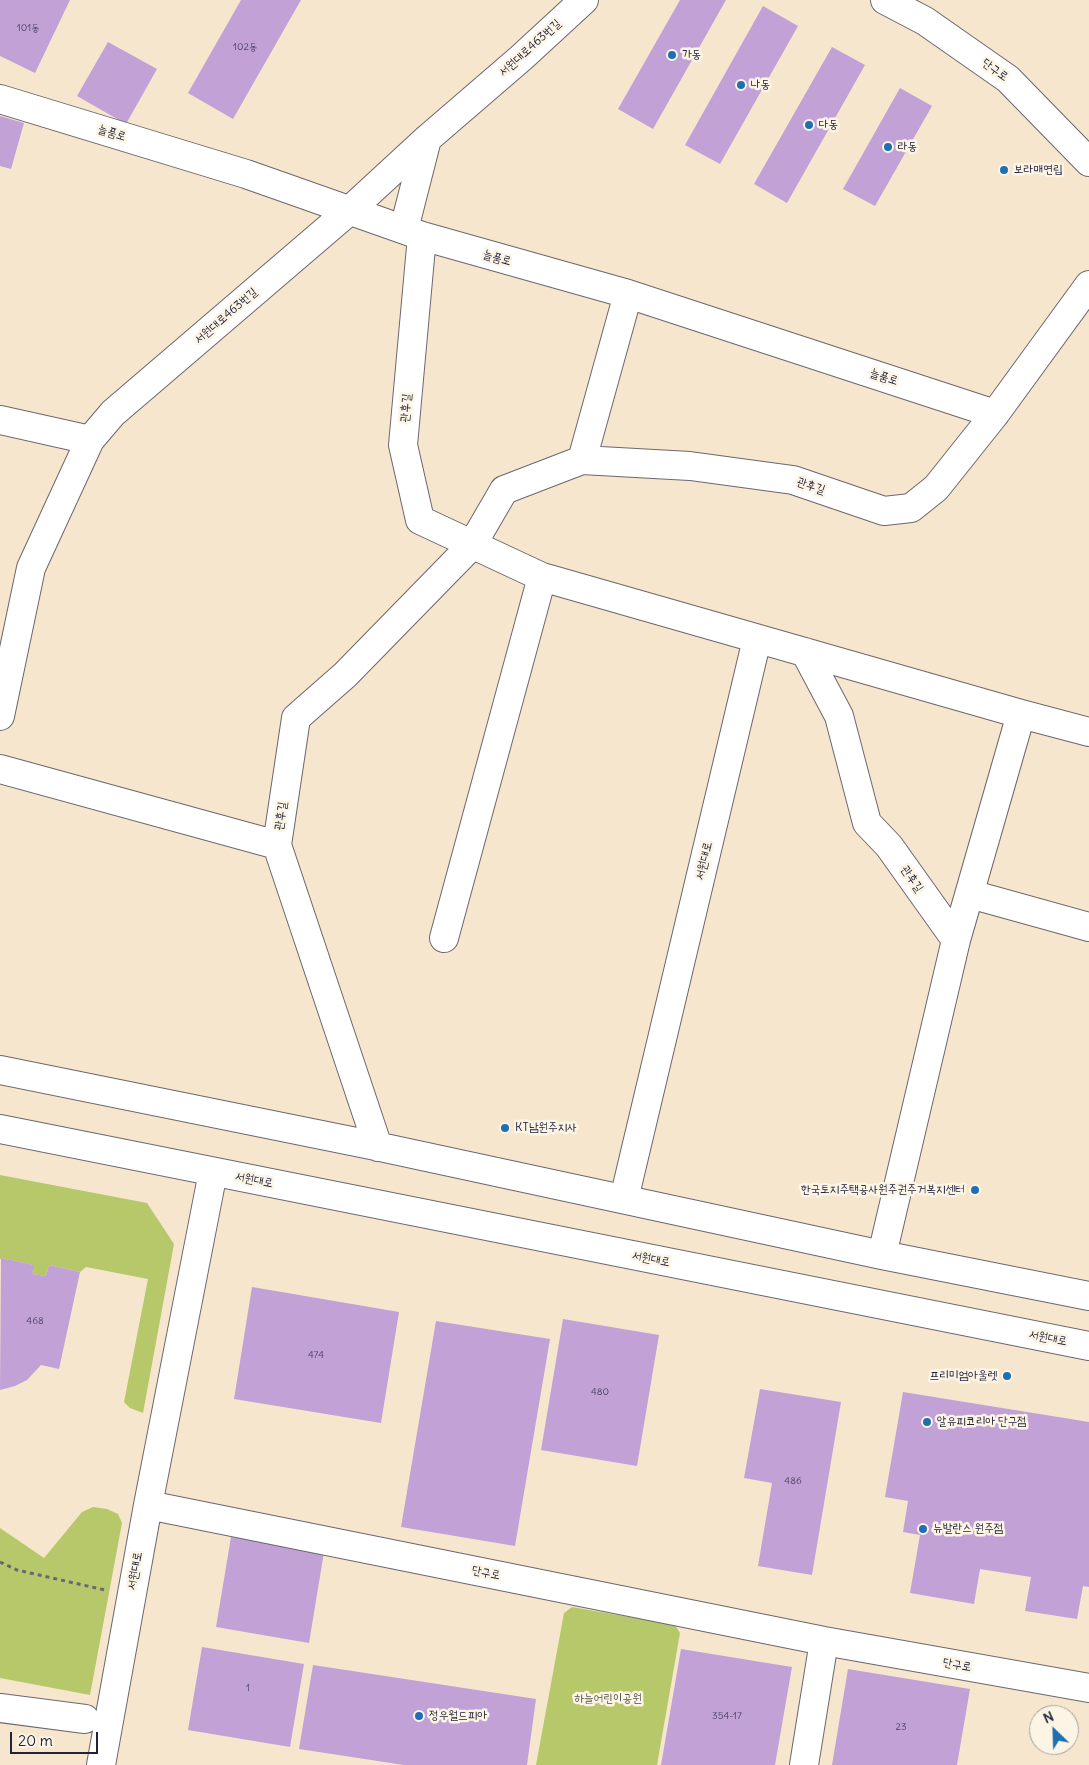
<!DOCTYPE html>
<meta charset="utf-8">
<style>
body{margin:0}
#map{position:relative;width:1089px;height:1765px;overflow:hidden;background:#f6e6cd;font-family:Delius,sans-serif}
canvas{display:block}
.north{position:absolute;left:1029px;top:1705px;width:50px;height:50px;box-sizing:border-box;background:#fcf5e5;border:1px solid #a5a1a1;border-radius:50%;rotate:336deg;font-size:14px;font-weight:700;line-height:20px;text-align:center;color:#22223b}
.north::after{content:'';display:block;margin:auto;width:18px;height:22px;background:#1f6fb2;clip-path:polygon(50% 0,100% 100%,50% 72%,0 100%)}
.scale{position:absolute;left:10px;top:1732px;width:88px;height:22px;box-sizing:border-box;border:2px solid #22223b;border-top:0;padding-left:6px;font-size:15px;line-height:18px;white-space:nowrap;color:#22223b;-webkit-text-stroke:4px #fcf5e5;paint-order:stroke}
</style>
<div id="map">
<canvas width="1089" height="1765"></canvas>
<div class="north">N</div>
<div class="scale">20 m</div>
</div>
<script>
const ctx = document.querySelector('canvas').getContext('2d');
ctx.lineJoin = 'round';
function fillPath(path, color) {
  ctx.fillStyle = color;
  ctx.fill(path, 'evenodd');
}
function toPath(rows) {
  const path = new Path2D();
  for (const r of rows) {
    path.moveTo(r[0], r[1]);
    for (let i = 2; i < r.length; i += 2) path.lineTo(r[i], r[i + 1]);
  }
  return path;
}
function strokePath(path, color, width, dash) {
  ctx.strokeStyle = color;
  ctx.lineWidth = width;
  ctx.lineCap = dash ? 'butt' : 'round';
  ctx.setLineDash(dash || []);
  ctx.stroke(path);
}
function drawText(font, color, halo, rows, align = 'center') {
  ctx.font = font + ' Delius,"Poor Story",sans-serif';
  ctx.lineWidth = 5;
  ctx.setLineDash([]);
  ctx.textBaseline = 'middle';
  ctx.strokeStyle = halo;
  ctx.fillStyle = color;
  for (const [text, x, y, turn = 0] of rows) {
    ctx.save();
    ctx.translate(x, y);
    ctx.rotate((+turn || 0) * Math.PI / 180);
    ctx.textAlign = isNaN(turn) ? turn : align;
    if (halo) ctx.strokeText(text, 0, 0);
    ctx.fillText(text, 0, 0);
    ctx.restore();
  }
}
fillPath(toPath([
 [0,1175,147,1203,174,1244,143,1413,130,1408,124,1402,148,1279,86,1267,80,1272,49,1265,46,1276,32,1274,33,1265,1,1258,0,1260],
 [93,1507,107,1509,118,1514,122,1523,90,1695,0,1678,0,1528,44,1558,82,1512],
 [572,1607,675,1625,680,1633,657,1765,536,1765,564,1613]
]), '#b7c86b');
fillPath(toPath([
 [0,0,70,0,35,73,0,56],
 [241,0,301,0,233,119,188,93],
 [680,0,726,0,653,129,618,109],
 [763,6,798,26,720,164,685,145],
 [108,42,157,69,126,124,77,96],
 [832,47,865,65,787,203,754,184],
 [900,88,932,106,875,206,843,189],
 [0,116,24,123,11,169,0,166],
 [1,1258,34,1265,32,1274,46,1276,49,1265,80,1272,59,1369,41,1365,27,1380,15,1386,0,1390],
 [252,1287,399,1312,381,1423,234,1399],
 [563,1319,659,1335,637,1466,541,1450],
 [436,1321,550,1339,515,1546,401,1527],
 [760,1389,841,1402,812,1575,758,1566,772,1483,744,1478],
 [903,1392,1089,1422,1089,1587,1083,1586,1077,1619,1025,1611,1031,1577,980,1569,974,1604,910,1593,920,1535,903,1532,908,1501,885,1497],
 [231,1537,324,1552,309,1643,216,1627],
 [202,1647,304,1664,290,1747,188,1730],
 [681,1649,792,1667,775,1765,661,1765],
 [313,1665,536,1699,527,1765,404,1765,299,1749],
 [848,1669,970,1689,957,1765,832,1765]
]), '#c2a1d7');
const minor = toPath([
 [885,0,925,21,1008,79,1089,162],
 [0,99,246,174,422,236,628,294,995,414],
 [404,229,427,139],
 [422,236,403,445,420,520,542,577,1021,714,1089,732],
 [0,420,90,440],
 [582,460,628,294],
 [805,652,839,716,867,823,889,846,956,940],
 [0,716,31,568,90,440,113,413,350,210,427,139,521,58,584,0],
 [0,769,277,845],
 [970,894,1089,927],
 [444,938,542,577],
 [0,1070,371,1145,882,1255,1089,1296],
 [0,1129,1089,1346],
 [378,1147,277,845,296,718,345,675,472,545,504,490,582,460,690,466,793,480,884,511,911,508,936,488,995,414,1089,285],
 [624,1199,757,639],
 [882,1255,956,940,1021,714],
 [148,1505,824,1641,1089,1688],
 [0,1708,85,1719],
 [101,1765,148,1505,213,1172],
 [804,1765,824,1641]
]);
strokePath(minor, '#6c676e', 30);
strokePath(toPath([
 [0,1562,17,1570,105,1590]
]), '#6c676e', 3, [4, 4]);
strokePath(minor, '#fff', 28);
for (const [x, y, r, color] of [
 [672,55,5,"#1f6fb2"],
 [741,85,5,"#1f6fb2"],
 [809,125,5,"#1f6fb2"],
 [888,147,5,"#1f6fb2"],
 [1004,170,5,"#1f6fb2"],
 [505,1128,5,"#1f6fb2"],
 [975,1190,5,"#1f6fb2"],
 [1007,1376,5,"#1f6fb2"],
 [927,1422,5,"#1f6fb2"],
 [923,1529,5,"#1f6fb2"],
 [419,1716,5,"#1f6fb2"]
]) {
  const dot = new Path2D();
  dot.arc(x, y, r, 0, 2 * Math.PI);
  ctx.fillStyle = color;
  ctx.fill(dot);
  strokePath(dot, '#fcf5e5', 2);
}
drawText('10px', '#4a4262', null, [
 ["101동",28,28],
 ["102동",245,47],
 ["468",35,1321],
 ["474",316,1355],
 ["480",600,1392],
 ["486",793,1481],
 ["1",248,1688],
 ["354-17",727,1716],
 ["23",901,1727]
]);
drawText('12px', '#22223b', '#fcf5e5', [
 ["서원대로463번길",530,48,-42],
 ["단구로",995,70,36],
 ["늘품로",112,133,17],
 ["늘품로",497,258,16],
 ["서원대로463번길",226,316,-41],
 ["늘품로",884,377,18],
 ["관후길",406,408,-85],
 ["관후길",811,486,19],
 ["관후길",281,816,-82],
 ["서원대로",704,861,-77],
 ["관후길",912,879,55],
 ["서원대로",254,1180,11],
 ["서원대로",651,1259,11],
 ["서원대로",1048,1338,11],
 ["서원대로",135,1571,-80],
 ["단구로",486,1573,11],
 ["단구로",957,1665,10]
]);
drawText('12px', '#22223b', '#fcf5e5', [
 ["가동",682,55],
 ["나동",751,85],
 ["다동",819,125],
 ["라동",898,147],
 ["보라매연립",1014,170],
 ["KT남원주지사",515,1128],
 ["한국토지주택공사원주권주거복지센터",965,1190,"right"],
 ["프리미엄아울렛",997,1376,"right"],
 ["알유피코리아 단구점",937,1422],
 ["뉴발란스 원주점",933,1529],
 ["정우월드피아",429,1716]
], 'left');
drawText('12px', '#4f5449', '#fcf5e5', [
 ["하늘어린이공원",608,1699]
]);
</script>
